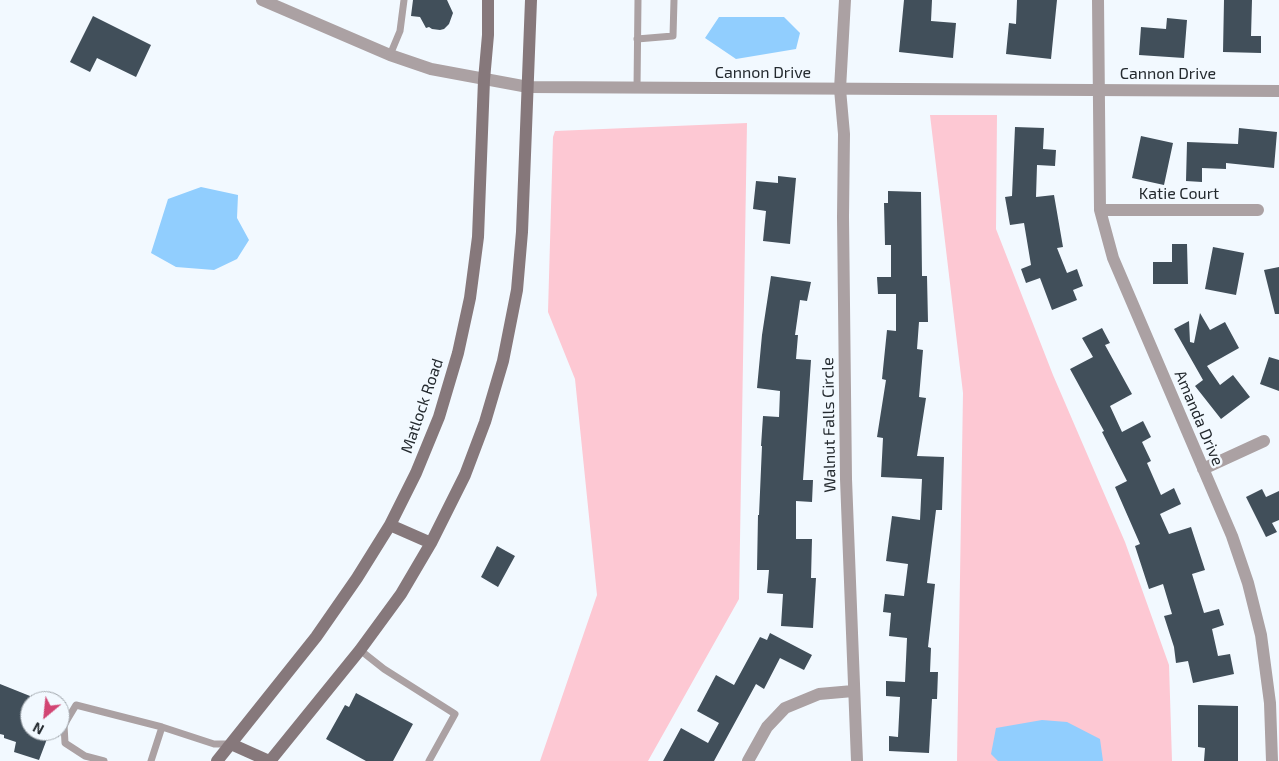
<!DOCTYPE html>
<style>
body{margin:0}
#map{position:relative;width:1279px;height:761px;overflow:hidden;background:#f2f9ff;font-family:"Exo 2",sans-serif}
canvas{display:block}
.north{position:absolute;left:20px;top:691px;width:50px;height:50px;box-sizing:border-box;background:#f2f9ff;border:1px solid #a0a6ac;border-radius:50%;rotate:208deg;font-size:14px;font-weight:700;line-height:20px;text-align:center;color:#242a2f}
.north::after{content:'';display:block;margin:auto;width:18px;height:22px;background:#d24573;clip-path:polygon(50% 0,100% 100%,50% 72%,0 100%)}
</style>
<div id="map">
<canvas width="1279" height="761"></canvas>
<div class="north">N</div>
</div>
<script>
const ctx = document.querySelector('canvas').getContext('2d');
ctx.lineJoin = 'round';
function fillPath(path, color) {
  ctx.fillStyle = color;
  ctx.fill(path, 'evenodd');
}
function toPath(rows) {
  const path = new Path2D();
  for (const r of rows) {
    path.moveTo(r[0], r[1]);
    for (let i = 2; i < r.length; i += 2) path.lineTo(r[i], r[i + 1]);
  }
  return path;
}
function strokePath(path, color, width, dash) {
  ctx.strokeStyle = color;
  ctx.lineWidth = width;
  ctx.lineCap = dash ? 'butt' : 'round';
  ctx.setLineDash(dash || []);
  ctx.stroke(path);
}
function drawText(font, color, halo, rows, align = 'center') {
  ctx.font = font + ' "Exo 2",sans-serif';
  ctx.lineWidth = 5;
  ctx.setLineDash([]);
  ctx.textBaseline = 'middle';
  ctx.strokeStyle = halo;
  ctx.fillStyle = color;
  for (const [text, x, y, turn = 0] of rows) {
    ctx.save();
    ctx.translate(x, y);
    ctx.rotate((+turn || 0) * Math.PI / 180);
    ctx.textAlign = isNaN(turn) ? turn : align;
    if (halo) ctx.strokeText(text, 0, 0);
    ctx.fillText(text, 0, 0);
    ctx.restore();
  }
}
fillPath(toPath([
 [930,115,997,115,996,229,1053,375,1125,542,1169,665,1172,761,957,761,963,393],
 [747,123,739,599,648,761,540,761,597,595,575,379,548,312,553,137,555,131]
]), '#fdc8d3');
fillPath(toPath([
 [719,17,784,17,800,33,796,49,736,59,705,38],
 [201,187,238,195,237,218,249,240,237,259,214,270,176,267,151,253,168,199],
 [1042,720,1067,722,1100,739,1103,761,998,761,991,754,996,728]
]), '#91cefe');
fillPath(toPath([
 [413,0,447,0,453,13,449,24,444,29,440,30,432,29,429,27,426,28,420,17,411,16],
 [904,0,932,0,931,21,956,23,953,58,899,52],
 [1017,0,1057,0,1051,59,1006,54,1009,23,1016,24],
 [1224,0,1252,0,1251,36,1261,36,1261,53,1223,52],
 [93,16,151,45,136,77,97,58,90,72,70,62],
 [1167,18,1187,20,1184,58,1139,55,1141,27,1166,29],
 [1015,127,1044,128,1043,149,1056,150,1055,166,1037,165,1036,197,1054,195,1063,247,1057,248,1067,273,1077,269,1083,286,1073,290,1077,300,1052,310,1040,278,1026,283,1021,269,1031,265,1024,223,1010,225,1005,197,1012,196],
 [1239,128,1277,132,1274,168,1226,163,1226,169,1202,168,1202,182,1186,181,1187,142,1238,144],
 [1141,136,1173,143,1164,185,1132,178],
 [778,176,796,178,790,244,763,241,766,211,753,209,756,181,778,183],
 [888,191,921,192,922,276,927,276,928,322,919,322,917,349,923,350,919,397,926,398,917,456,944,457,942,510,936,510,927,583,935,584,928,647,931,648,930,672,938,672,937,699,932,699,929,753,889,751,889,736,898,737,900,697,886,696,886,681,905,682,907,638,889,636,891,613,883,612,885,594,904,596,908,564,886,561,892,516,920,520,922,479,881,477,883,438,877,437,886,380,882,379,887,330,896,331,896,294,878,294,877,277,891,277,891,245,885,245,884,203,888,203],
 [1172,244,1187,244,1188,284,1153,284,1153,262,1172,262],
 [1213,247,1244,253,1236,295,1205,289],
 [1279,267,1279,314,1275,314,1264,270],
 [771,276,811,282,807,301,800,300,795,335,798,335,796,359,811,360,803,480,813,480,812,502,796,501,796,539,812,539,811,578,816,578,813,628,781,626,783,594,767,593,769,570,757,570,758,515,759,515,762,446,761,446,763,416,779,417,780,391,757,388,762,335],
 [1200,313,1210,330,1225,322,1239,348,1207,366,1220,385,1233,375,1250,397,1221,419,1195,386,1203,380,1174,329,1189,321,1190,342,1194,343],
 [1102,328,1110,343,1105,345,1132,394,1110,406,1122,432,1143,421,1151,437,1142,442,1151,461,1147,463,1161,495,1174,488,1181,504,1160,514,1169,534,1191,527,1205,570,1192,574,1204,613,1219,609,1224,625,1212,629,1218,656,1230,654,1234,674,1193,683,1188,661,1176,663,1174,647,1164,616,1172,614,1163,584,1149,589,1135,546,1140,544,1115,487,1127,481,1102,432,1104,431,1070,369,1093,357,1082,338],
 [1269,357,1279,360,1279,391,1260,384],
 [1262,489,1266,497,1279,491,1279,520,1272,523,1277,532,1266,537,1246,497],
 [497,546,515,556,498,587,481,577],
 [770,633,812,655,804,670,780,658,764,689,756,684,714,761,663,761,681,728,708,743,719,723,697,711,716,675,734,685,760,637,767,640],
 [0,684,30,696,30,731,50,731,39,760,14,752,16,742,4,738,4,735,0,734],
 [356,693,413,724,393,761,366,761,326,739,345,705,349,707],
 [1198,705,1238,706,1238,761,1204,761,1205,748,1198,747]
]), '#414f5a');
strokePath(toPath([
 [637,39,673,36,674,0],
 [390,55,400,31,404,0],
 [637,88,638,0],
 [360,650,384,669,455,714,429,761],
 [104,761,85,756,65,743,64,725,76,705,162,727,214,744,230,744],
 [151,761,162,727]
]), '#aba1a3', 7);
strokePath(toPath([
 [845,0,840,89,844,134,843,217,846,479,857,761],
 [1098,0,1100,210,1113,258,1232,536,1248,583,1261,635,1270,703,1272,761],
 [1100,210,1258,210],
 [1203,469,1264,441],
 [748,761,767,727,785,708,819,694,853,691]
]), '#aba1a3', 12);
strokePath(toPath([
 [262,0,390,55,431,69,528,87,1279,91]
]), '#aba1a3', 12);
strokePath(toPath([
 [390,525,431,543],
 [231,744,269,761],
 [217,761,316,637,357,578,390,525,416,473,439,417,458,353,470,298,478,237,484,80,488,35,488,0],
 [270,761,360,650,401,594,431,543,465,475,485,422,503,361,517,290,522,232,531,0]
]), '#86787b', 12);
drawText('16px', '#242a2f', '#f2f9ff', [
 ["Cannon Drive",763,73],
 ["Cannon Drive",1168,74],
 ["Katie Court",1179,194],
 ["Matlock Road",422,406,-71],
 ["Amanda Drive",1199,418,67],
 ["Walnut Falls Circle",829,425,-91]
]);
</script>
